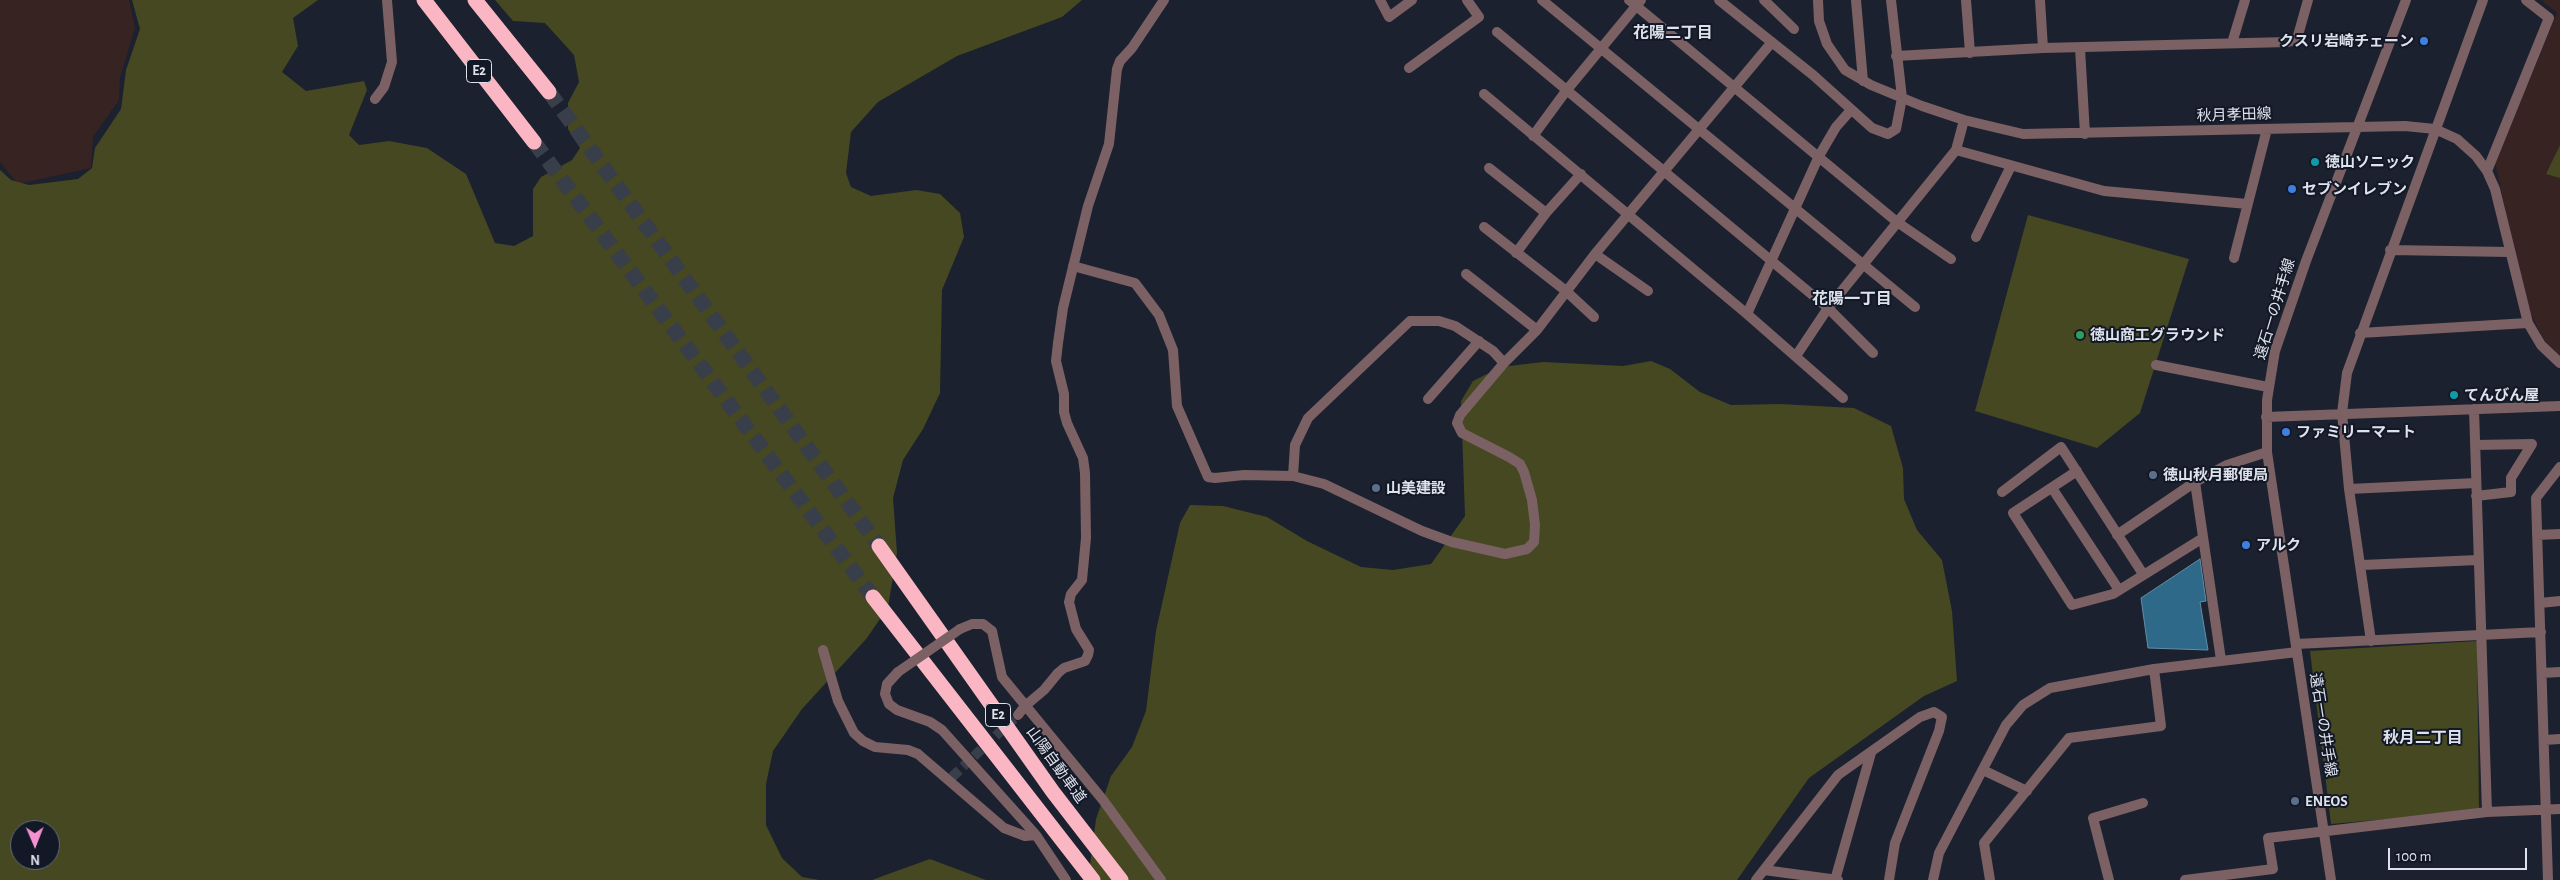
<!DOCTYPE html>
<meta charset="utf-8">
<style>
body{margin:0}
#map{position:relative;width:2560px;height:880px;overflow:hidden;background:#1b212e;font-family:"Alegreya Sans",sans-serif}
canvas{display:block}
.north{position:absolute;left:10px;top:820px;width:50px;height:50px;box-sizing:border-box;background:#121825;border:1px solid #646975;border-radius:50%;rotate:179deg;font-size:14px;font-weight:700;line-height:20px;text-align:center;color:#dee2ec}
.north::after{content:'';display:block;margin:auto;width:18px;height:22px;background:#f690d0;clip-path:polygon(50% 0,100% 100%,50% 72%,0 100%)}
.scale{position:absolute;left:2388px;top:848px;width:139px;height:22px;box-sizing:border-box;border:2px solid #dee2ec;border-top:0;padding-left:6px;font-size:15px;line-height:18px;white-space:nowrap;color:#dee2ec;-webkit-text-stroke:4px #121825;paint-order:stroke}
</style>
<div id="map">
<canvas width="2560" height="880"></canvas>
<div class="north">N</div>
<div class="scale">100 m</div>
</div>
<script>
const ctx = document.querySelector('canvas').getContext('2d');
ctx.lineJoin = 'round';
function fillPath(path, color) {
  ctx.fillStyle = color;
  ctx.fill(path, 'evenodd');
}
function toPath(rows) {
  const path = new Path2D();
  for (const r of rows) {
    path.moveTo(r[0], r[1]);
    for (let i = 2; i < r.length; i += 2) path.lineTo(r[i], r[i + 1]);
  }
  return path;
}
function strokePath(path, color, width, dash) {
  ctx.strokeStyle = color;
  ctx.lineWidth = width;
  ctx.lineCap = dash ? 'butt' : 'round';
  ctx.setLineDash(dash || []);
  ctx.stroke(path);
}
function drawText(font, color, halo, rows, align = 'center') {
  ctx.font = font + ' "Alegreya Sans","Noto Sans JP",sans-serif';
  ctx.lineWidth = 4;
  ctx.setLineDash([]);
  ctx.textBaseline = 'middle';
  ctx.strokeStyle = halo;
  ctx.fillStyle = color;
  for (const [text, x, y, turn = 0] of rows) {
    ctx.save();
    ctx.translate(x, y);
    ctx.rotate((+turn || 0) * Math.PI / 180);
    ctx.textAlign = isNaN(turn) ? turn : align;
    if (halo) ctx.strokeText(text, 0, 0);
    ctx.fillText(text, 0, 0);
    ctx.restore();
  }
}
fillPath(toPath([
 [0,0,129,0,135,28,120,78,119,100,93,137,91,168,18,184,0,162],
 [2541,0,2560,0,2560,358,2544,340,2526,304,2495,163,2557,13]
]), '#362322');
fillPath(toPath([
 [132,0,318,0,293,18,298,46,282,72,306,91,364,81,367,90,349,135,359,145,389,141,427,148,466,174,495,243,514,246,533,236,533,189,541,177,572,160,580,148,568,129,568,103,579,82,574,55,545,23,513,21,495,0,1082,0,1062,17,957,56,878,102,851,132,846,173,851,187,871,196,916,190,940,194,960,213,964,237,942,290,940,393,923,429,903,460,893,498,897,553,888,607,867,638,802,709,773,751,766,784,766,825,782,858,802,877,819,880,0,880,0,170,11,180,29,185,78,179,92,168,95,148,121,109,126,70,140,29],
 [20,830,50,830,50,860,20,860],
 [2560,145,2560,178,2546,174],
 [2028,215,2189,259,2140,413,2097,448,1975,411],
 [1651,361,1670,369,1700,392,1731,405,1780,404,1854,408,1891,426,1903,468,1904,499,1917,530,1942,560,1952,611,1957,681,1924,696,1809,778,1737,880,1088,880,1096,819,1111,776,1132,747,1146,711,1156,631,1180,523,1190,505,1223,506,1267,517,1307,541,1361,567,1393,570,1431,564,1465,516,1461,401,1473,381,1501,367,1543,362,1623,366],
 [2477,641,2479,811,2331,824,2310,651],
 [930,859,986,880,872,880,891,873]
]), '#454821');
const water = toPath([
 [2200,559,2206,601,2200,602,2208,650,2148,648,2141,598,2200,559]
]);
fillPath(water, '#2e6989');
strokePath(water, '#638da7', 1);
strokePath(toPath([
 [952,777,1018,715]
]), '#383e4a', 10, [10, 5]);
strokePath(toPath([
 [549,92,879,546],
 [534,142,873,597]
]), '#383e4a', 15, [15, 8]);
strokePath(toPath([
 [1380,0,1389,17,1412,0],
 [1542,0,1915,307],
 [1629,0,1897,222,1951,259],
 [1719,0,1813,75,1872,128,1888,134,1896,129,1902,98,1891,0],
 [1764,0,1794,29],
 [1818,0,1819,21,1827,44,1845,70,1871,85,1922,106,1964,120,2023,134,2405,126,2435,129,2457,139,2476,156,2487,171,2495,189,2528,323,2541,345,2560,363],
 [1856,0,1863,81],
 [1966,0,1970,53],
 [2040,0,2043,48],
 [1497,32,1828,308,1873,353],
 [2232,43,2245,0],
 [2080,48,2085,134],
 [1896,56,2043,48,2288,42,2297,39,2308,0],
 [1409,68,1479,17,1467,0],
 [1484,94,1747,314,1843,398],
 [375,99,384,87,392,62,387,0],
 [1533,136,1566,91,1641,0],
 [1956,150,2104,191,2247,204],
 [1489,168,1546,213],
 [2487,171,2549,18,2526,0],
 [1484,227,1566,291,1594,317],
 [1976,237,2011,166],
 [2390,250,2509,252],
 [1516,253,1546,213,1581,174],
 [1595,254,1648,291],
 [2234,258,2267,129],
 [1073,266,1135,283,1159,315,1173,350,1177,406,1208,477,1215,478,1244,475,1293,476,1324,484,1422,531,1452,542,1505,554,1527,549,1534,542,1535,525,1532,500,1524,472,1520,464,1509,457,1462,433,1457,423,1460,415,1504,363,1537,330,1595,254,1772,42],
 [1466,274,1537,330],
 [1747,314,1819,156,1836,127,1851,110],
 [2360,333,2528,323],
 [1796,356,1828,308,1956,150,1964,120],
 [2156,365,2268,387],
 [1428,399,1479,341],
 [2474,409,2487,812],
 [2266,417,2560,406],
 [2475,445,2532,444,2511,478,2511,492,2476,496],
 [2077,471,2013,513,2072,605,2113,594,2203,538],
 [1293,476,1295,445,1308,418,1410,321,1439,321,1455,326,1493,351,1504,363],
 [2195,482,2221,660],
 [2052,488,2119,590],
 [2349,489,2476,483],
 [2002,492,2061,447,2143,574],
 [2117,535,2195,482,2227,465,2267,452],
 [2537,535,2560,534],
 [2362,565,2478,560],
 [2540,603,2560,601],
 [960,629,972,624,983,624,992,631,1002,677,1103,800,1161,880],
 [2371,641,2349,489,2342,413,2347,373,2483,0],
 [2296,644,2541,632],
 [823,650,838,701,854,733,863,741,875,747,908,750,918,754,1004,828,1025,836,1036,835,1066,880],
 [898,672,887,684,885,694,889,704,897,710,930,722,942,730,1036,835],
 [2542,673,2560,672],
 [1018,715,1025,706,1044,690,1058,673,1064,668,1085,661,1088,655,1089,650,1076,629,1069,602,1071,594,1082,580,1086,538,1085,473,1083,458,1067,423,1064,412,1064,394,1056,361,1058,343,1063,308,1088,206,1109,144,1117,69,1120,61,1132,48,1164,0],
 [2545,740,2560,739],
 [1983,770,2027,791],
 [1764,870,1838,880],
 [1756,880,1838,775,1920,717,1934,712,1942,717,1939,731,1895,843,1889,880],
 [1835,880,1871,753],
 [1933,880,1939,853,2006,725,2023,705,2050,688,2154,669,2297,652],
 [1990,880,1984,843,2069,738,2161,726,2154,669],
 [2109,880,2093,818,2143,803],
 [2185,880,2273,869,2268,838,2487,812,2560,809],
 [2331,880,2267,452,2267,400,2275,351,2306,261,2406,0],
 [2548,880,2536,498,2560,467]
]), '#7b6064', 10);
strokePath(toPath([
 [424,0,534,142],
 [475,0,549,92],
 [879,546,1053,792,1121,880],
 [873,597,1093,880]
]), '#fab7c3', 15);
strokePath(toPath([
 [898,672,960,629]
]), '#7b6064', 10);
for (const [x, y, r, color] of [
 [2424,41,5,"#3f7fe0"],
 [2315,162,5,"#0f9aa8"],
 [2292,189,5,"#3f7fe0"],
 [2080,335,5,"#2e9e5b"],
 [2454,395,5,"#0f9aa8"],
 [2286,432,5,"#3f7fe0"],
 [2153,475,5,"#5c6f8a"],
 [1376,488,5,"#5c6f8a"],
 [2246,545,5,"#3f7fe0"],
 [2295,801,5,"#5c6f8a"]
]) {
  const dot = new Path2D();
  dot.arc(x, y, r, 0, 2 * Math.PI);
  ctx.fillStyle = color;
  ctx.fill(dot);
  strokePath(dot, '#121825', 2);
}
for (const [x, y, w] of [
 [479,71,25],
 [998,715,25]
]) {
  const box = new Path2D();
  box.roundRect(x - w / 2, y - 11.5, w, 23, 4);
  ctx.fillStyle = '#121825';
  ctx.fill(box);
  strokePath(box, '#dee2ec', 1);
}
drawText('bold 14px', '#dee2ec', null, [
 ["E2",479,71],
 ["E2",998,715]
]);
drawText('bold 15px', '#dee2ec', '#121825', [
 ["クスリ岩崎チェーン",2414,41,"right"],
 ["徳山ソニック",2325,162],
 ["セブンイレブン",2302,189],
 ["徳山商工グラウンド",2090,335],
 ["てんびん屋",2464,395],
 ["ファミリーマート",2296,432],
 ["徳山秋月郵便局",2163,475],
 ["山美建設",1386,488],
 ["アルク",2256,545],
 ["ENEOS",2305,801]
], 'left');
drawText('15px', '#dee2ec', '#121825', [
 ["秋月孝田線",2234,115,-2],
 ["遠石一の井手線",2275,309,-73],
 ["遠石一の井手線",2323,725,81],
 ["山陽自動車道",1056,765,54]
]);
drawText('bold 16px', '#dee2ec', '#121825', [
 ["花陽二丁目",1673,33],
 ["花陽一丁目",1852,299],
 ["秋月二丁目",2423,738]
]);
</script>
